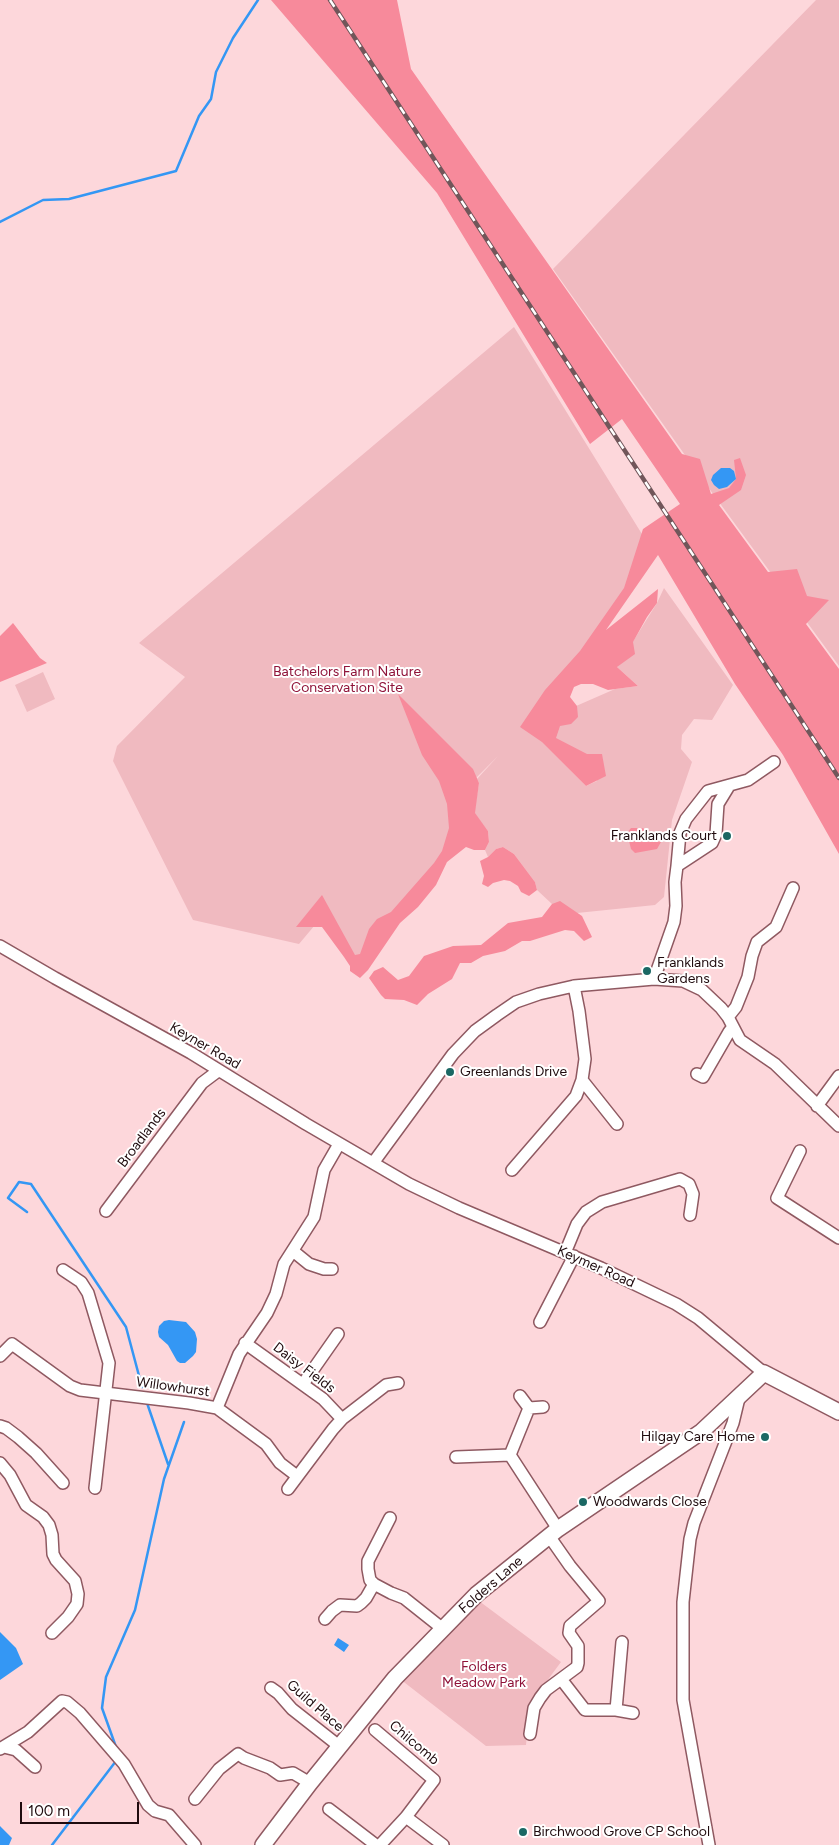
<!DOCTYPE html>
<style>
body{margin:0}
#map{position:relative;width:839px;height:1845px;overflow:hidden;background:#fdd7db;font-family:Figtree,sans-serif}
canvas{display:block}
.scale{position:absolute;left:20px;top:1802px;width:119px;height:22px;box-sizing:border-box;border:2px solid #1f0b0e;border-top:0;padding-left:6px;font-size:15px;line-height:18px;white-space:nowrap;color:#1f0b0e;-webkit-text-stroke:4px #fff;paint-order:stroke}
</style>
<div id="map">
<canvas width="839" height="1845"></canvas>
<div class="scale">100 m</div>
</div>
<script>
const ctx = document.querySelector('canvas').getContext('2d');
ctx.lineJoin = 'round';
function fillPath(path, color) {
  ctx.fillStyle = color;
  ctx.fill(path, 'evenodd');
}
function toPath(rows) {
  const path = new Path2D();
  for (const r of rows) {
    path.moveTo(r[0], r[1]);
    for (let i = 2; i < r.length; i += 2) path.lineTo(r[i], r[i + 1]);
  }
  return path;
}
function strokePath(path, color, width, dash) {
  ctx.strokeStyle = color;
  ctx.lineWidth = width;
  ctx.lineCap = dash ? 'butt' : 'round';
  ctx.setLineDash(dash || []);
  ctx.stroke(path);
}
function drawText(font, color, halo, rows, align = 'center') {
  ctx.font = font + ' Figtree,sans-serif';
  ctx.lineWidth = 4;
  ctx.setLineDash([]);
  ctx.textBaseline = 'middle';
  ctx.strokeStyle = halo;
  ctx.fillStyle = color;
  for (const [text, x, y, turn = 0] of rows) {
    ctx.save();
    ctx.translate(x, y);
    ctx.rotate((+turn || 0) * Math.PI / 180);
    ctx.textAlign = isNaN(turn) ? turn : align;
    if (halo) ctx.strokeText(text, 0, 0);
    ctx.fillText(text, 0, 0);
    ctx.restore();
  }
}
fillPath(toPath([
 [816,0,839,0,839,666,697,472,553,269],
 [514,327,645,539,628,589,528,727,615,689,638,686,617,667,657,603,664,588,733,685,712,720,694,719,682,735,681,749,692,762,672,820,664,897,655,905,577,913,552,904,537,890,535,882,514,854,503,847,496,849,488,857,485,850,489,842,488,831,474,813,479,783,477,779,498,756,453,801,458,845,356,966,320,919,299,944,193,920,113,761,117,746,185,677,139,643],
 [534,733,597,780,597,781,586,786],
 [43,672,55,699,27,712,15,685],
 [479,1601,561,1662,541,1689,529,1712,526,1745,486,1746,400,1679]
]), '#f0bac0');
fillPath(toPath([
 [271,0,397,0,411,69,682,454,700,459,711,494,729,488,736,479,734,460,740,458,746,475,741,490,719,505,768,572,797,569,807,596,829,600,806,624,839,669,839,854,783,755,735,684,658,555,606,630,658,589,657,603,647,617,633,642,635,654,617,667,638,686,608,690,593,684,581,684,574,687,570,697,577,706,578,717,571,724,560,726,556,738,587,754,602,754,606,776,586,786,542,742,520,727,545,690,580,651,624,588,643,529,680,504,622,419,590,444,437,193],
 [13,623,40,658,47,663,0,682,0,636],
 [398,694,473,769,479,783,475,813,488,831,489,842,485,850,474,850,466,847,447,862,436,885,418,907,400,923,368,970,360,978,350,971,350,966,344,957,322,927,296,927,322,895,355,955,360,954,369,929,377,919,391,912,434,863,442,851,449,828,447,804,439,781,422,755],
 [631,828,642,828,655,833,661,842,657,849,635,853,631,849,627,833],
 [503,847,514,854,535,882,537,890,529,896,521,892,518,886,510,881,504,880,493,883,488,887,482,884,484,876,480,861,488,857,496,849],
 [560,901,582,916,592,937,584,941,574,931,565,930,530,941,522,941,505,951,483,956,471,963,460,963,452,979,428,994,417,1005,404,1000,385,999,381,995,369,978,374,971,383,967,398,980,409,976,424,956,453,946,481,945,508,923,542,917,552,904]
]), '#f78a9b');
fillPath(toPath([
 [721,468,730,468,734,471,736,479,727,487,719,489,714,485,711,480,713,475],
 [169,1320,186,1322,195,1332,197,1339,196,1352,193,1356,185,1363,180,1363,177,1361,168,1345,159,1337,158,1332,159,1326,164,1321],
 [0,1632,16,1648,23,1664,0,1680],
 [338,1638,349,1645,344,1652,334,1645],
 [0,1826,12,1838,9,1845,0,1845]
]), '#3497f4');
strokePath(toPath([
 [0,222,43,200,69,199,176,171,199,116,211,99,216,72,233,38,258,0],
 [27,1212,8,1198,19,1182,31,1184,126,1327,142,1387],
 [147,1403,168,1464],
 [116,1747,102,1708,106,1677,135,1610,164,1479,184,1422],
 [52,1845,116,1761]
]), '#3497f4', 2.5);
const minor = toPath([
 [677,866,680,833,686,819,708,791,748,780,774,762],
 [0,946,55,978,191,1053,306,1124,409,1184,459,1208,601,1268,676,1304,698,1318,764,1373],
 [654,979,674,922,676,906,675,882,677,866,712,843,716,834,718,804,729,786],
 [728,1017,736,1007,748,977,752,956,757,942,776,927,793,888],
 [697,1074,703,1077,729,1032,732,1028],
 [582,1080,617,1124],
 [817,1106,839,1076],
 [800,1151,777,1198,839,1238],
 [373,1163,453,1054,475,1031,497,1015,516,1002,539,994,574,986,654,979,683,981,702,990,721,1008,728,1017,740,1040,775,1064,839,1126],
 [512,1170,576,1096,582,1080,585,1059,579,1011,574,986],
 [106,1211,202,1083,218,1071],
 [293,1251,309,1264,324,1269,332,1269],
 [565,1253,577,1224,586,1212,602,1202,680,1179,689,1184,693,1194,690,1215],
 [63,1270,81,1282,88,1293,109,1363,95,1488],
 [540,1322,574,1256],
 [245,1343,323,1399,342,1419],
 [0,1356,12,1344,70,1386,80,1390,189,1403,217,1408,239,1354,267,1313,276,1294,284,1264,314,1217,324,1170,339,1144],
 [303,1384,338,1334],
 [520,1396,529,1408],
 [543,1407,529,1408,510,1455,558,1529],
 [217,1408,266,1444,280,1463,297,1476],
 [0,1426,6,1428,18,1437,36,1453,63,1483],
 [456,1457,510,1455],
 [0,1463,10,1475,26,1505,43,1517,49,1525,52,1535,53,1554,56,1560,75,1581,78,1594,77,1604,68,1617,52,1633],
 [288,1489,333,1429,342,1419,386,1385,398,1383],
 [390,1518,368,1561,368,1569,370,1580,374,1584,391,1593,404,1598,443,1629],
 [325,1619,332,1611,340,1605,357,1606,361,1603,366,1598,374,1584],
 [561,1679,585,1710,616,1710,633,1713],
 [271,1688,278,1693,292,1709,339,1746],
 [616,1710,622,1642],
 [375,1730,434,1780,406,1817,380,1845],
 [530,1734,534,1708,540,1698,546,1690,577,1667,578,1663,578,1646,569,1633,570,1626,599,1601,570,1566,549,1536],
 [4,1747,16,1750,35,1767],
 [0,1749,28,1732,62,1701,67,1702,80,1713,124,1764,148,1805,155,1811,169,1815,195,1845],
 [195,1799,219,1769,238,1754,244,1758,270,1768,280,1775,293,1773,310,1783],
 [329,1809,376,1845],
 [406,1817,443,1845],
 [709,1845,683,1700,683,1602,690,1539,694,1523,733,1423,739,1398]
]);
const major = toPath([
 [263,1845,310,1783,395,1678,477,1594,558,1529,701,1432,764,1373,839,1412]
]);
strokePath(minor, '#8f5961', 14);
strokePath(major, '#8f5961', 18);
strokePath(minor, '#fff', 11);
strokePath(major, '#fff', 15);
const rail = toPath([
 [330,0,839,778]
]);
strokePath(rail, '#71565a', 4.5);
strokePath(rail, '#fff', 2.5, [8]);
for (const [x, y, r, color] of [
 [727,836,5,"#1b6864"],
 [647,971,5,"#1b6864"],
 [450,1072,5,"#1b6864"],
 [765,1437,5,"#1b6864"],
 [583,1502,5,"#1b6864"],
 [523,1832,5,"#1b6864"]
]) {
  const dot = new Path2D();
  dot.arc(x, y, r, 0, 2 * Math.PI);
  ctx.fillStyle = color;
  ctx.fill(dot);
  strokePath(dot, '#fff', 2);
}
drawText('14px', '#8f1339', '#fff', [
 ["Batchelors Farm Nature",347,672],
 ["Conservation Site",347,688],
 ["Folders",484,1667],
 ["Meadow Park",484,1683]
]);
drawText('14px', '#1f0b0e', '#fff', [
 ["Franklands Court",717,836,"right"],
 ["Franklands",657,963],
 ["Gardens",657,979],
 ["Greenlands Drive",460,1072],
 ["Hilgay Care Home",755,1437,"right"],
 ["Woodwards Close",593,1502],
 ["Birchwood Grove CP School",533,1832]
], 'left');
drawText('14px', '#1f0b0e', '#fff', [
 ["Keyner Road",205,1046,30],
 ["Broadlands",142,1138,-53],
 ["Keymer Road",596,1267,24],
 ["Daisy Fields",304,1368,37],
 ["Willowhurst",173,1387,8],
 ["Folders Lane",491,1585,-41],
 ["Guild Place",315,1706,41],
 ["Chilcomb",414,1743,40]
]);
</script>
